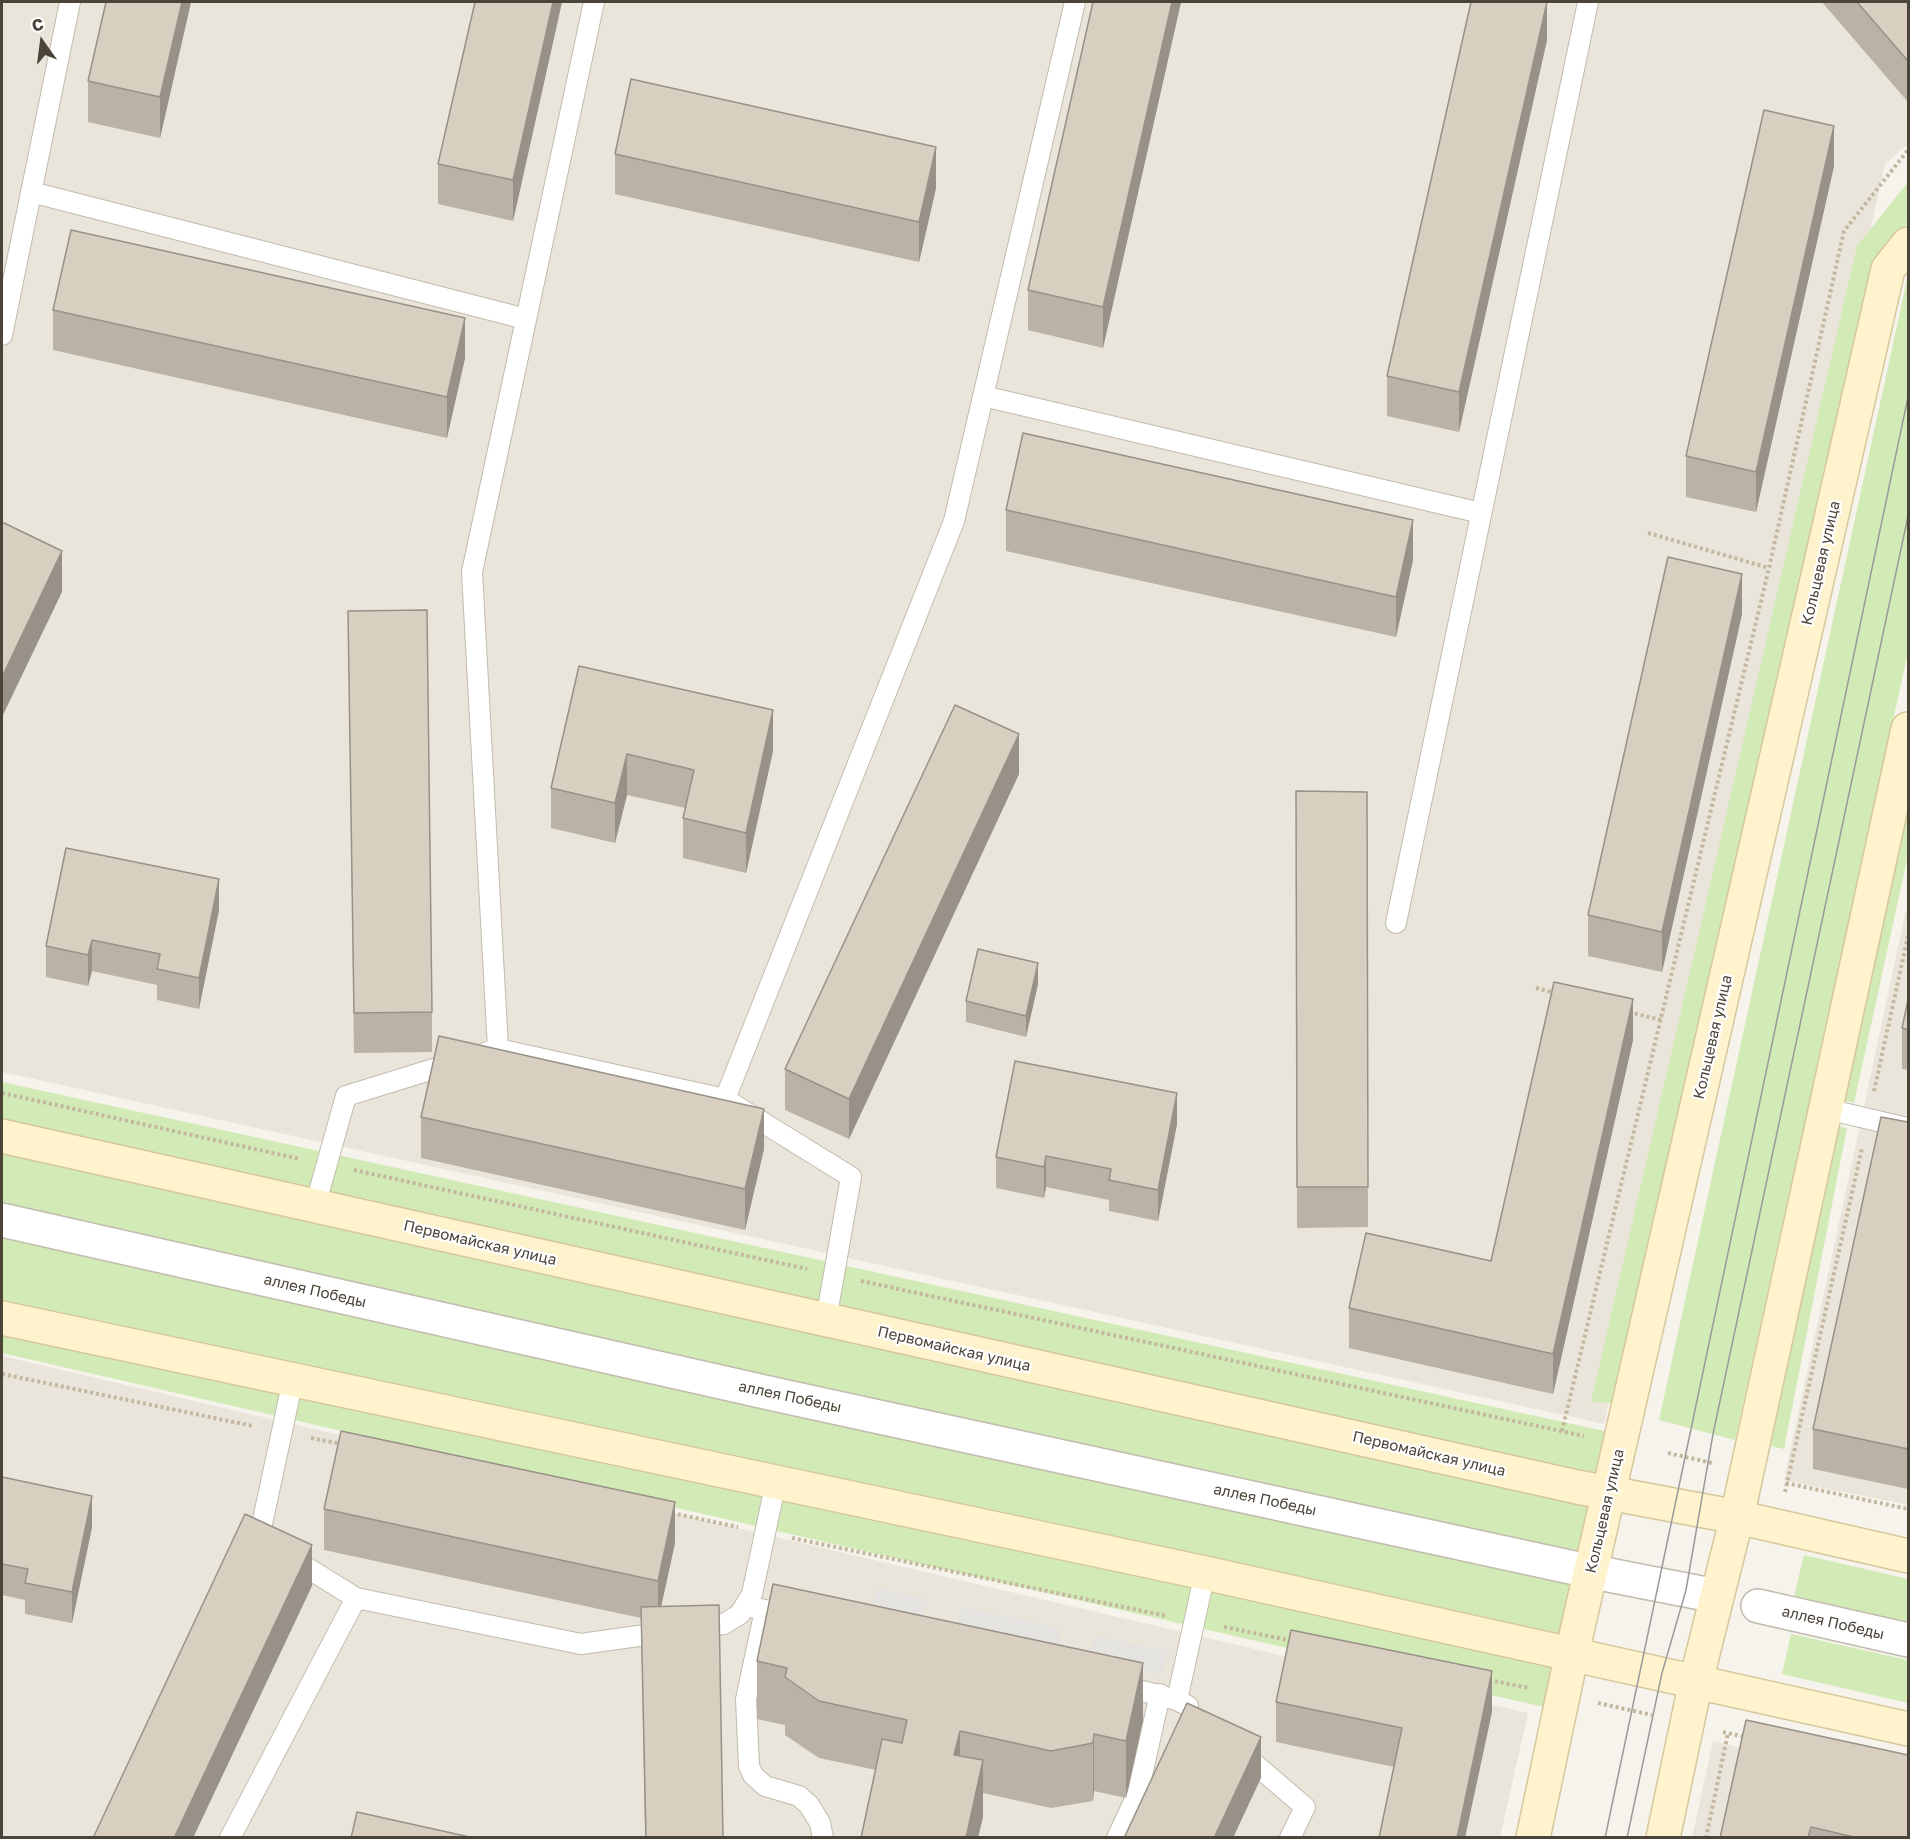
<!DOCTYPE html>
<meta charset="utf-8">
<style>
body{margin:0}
#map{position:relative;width:1910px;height:1839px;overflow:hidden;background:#f6f3ec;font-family:"Golos Text",sans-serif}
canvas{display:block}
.frame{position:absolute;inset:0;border:3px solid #4b4439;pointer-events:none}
.north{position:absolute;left:12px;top:12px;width:60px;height:60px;-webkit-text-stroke:4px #fff;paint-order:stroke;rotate:346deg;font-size:16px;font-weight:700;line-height:24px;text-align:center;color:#4b4439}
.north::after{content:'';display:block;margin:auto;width:21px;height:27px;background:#4b4439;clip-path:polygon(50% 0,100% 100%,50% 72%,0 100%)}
</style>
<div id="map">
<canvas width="1910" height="1839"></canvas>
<div class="frame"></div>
<div class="north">С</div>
</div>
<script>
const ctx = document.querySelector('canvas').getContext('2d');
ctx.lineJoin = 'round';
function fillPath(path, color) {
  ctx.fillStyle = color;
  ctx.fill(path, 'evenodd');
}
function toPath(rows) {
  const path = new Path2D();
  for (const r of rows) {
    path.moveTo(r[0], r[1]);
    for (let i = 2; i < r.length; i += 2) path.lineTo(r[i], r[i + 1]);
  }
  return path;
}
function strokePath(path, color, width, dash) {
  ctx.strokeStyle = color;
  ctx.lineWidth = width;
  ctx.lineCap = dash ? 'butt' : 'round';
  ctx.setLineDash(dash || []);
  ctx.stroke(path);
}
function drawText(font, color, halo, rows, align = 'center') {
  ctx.font = font + ' "Golos Text",sans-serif';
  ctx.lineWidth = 4.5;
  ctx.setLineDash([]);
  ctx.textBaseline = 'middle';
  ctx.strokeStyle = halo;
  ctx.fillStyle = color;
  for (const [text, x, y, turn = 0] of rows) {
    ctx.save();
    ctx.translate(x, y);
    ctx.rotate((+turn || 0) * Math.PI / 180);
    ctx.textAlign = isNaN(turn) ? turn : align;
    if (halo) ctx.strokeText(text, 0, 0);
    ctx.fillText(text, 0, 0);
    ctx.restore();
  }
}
fillPath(toPath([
 [2,2,1908,2,1908,144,1885,164,1604,1424,2,1072],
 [1908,900,1908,1505,1784,1480],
 [2,1356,1528,1713,1500,1837,2,1838],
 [1713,1741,1908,1786,1908,1837,1692,1838]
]), '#eae5da');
fillPath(toPath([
 [1908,182,1908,222,1884,256,1612,1403,1591,1402,1857,246],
 [1908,275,1908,652,1735,1440,1659,1420],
 [1908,789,1908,855,1854,1103,1839,1099],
 [2,1082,1609,1432,1548,1708,2,1353],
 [1836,1126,1847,1128,1784,1449,1771,1446],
 [1804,1555,1908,1579,1908,1622,1794,1596],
 [1791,1634,1908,1660,1908,1703,1782,1674]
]), '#d2eab5');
fillPath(toPath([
 [876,1588,927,1599,922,1623,871,1612],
 [961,1607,1061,1628,1056,1652,956,1630],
 [1095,1636,1167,1651,1162,1675,1089,1659]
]), '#e5e3e0');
const lane = toPath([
 [31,192,526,319],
 [2,335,70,2],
 [983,396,1481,513],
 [1396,923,1588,2],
 [498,1049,472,572,594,2],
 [487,1052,498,1049,725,1099,851,1177,826,1320],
 [725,1099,954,521,1075,2],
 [1826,1109,1908,1128],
 [315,1206,346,1096,456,1062],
 [293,1380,259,1538,356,1598,581,1644,724,1624,740,1614,752,1594,776,1482],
 [746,1606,794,1616],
 [765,1610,746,1699,749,1766,753,1775,765,1786,799,1796,809,1805,820,1823,823,1838],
 [1119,1685,1177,1700],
 [1188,1706,1177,1700,1205,1573],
 [1242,1753,1305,1807,1290,1838],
 [230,1838,356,1598],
 [1117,1838,1138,1793,1160,1694]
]);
const street = toPath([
 [2,1220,778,1395,1579,1569],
 [1609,1575,1701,1593],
 [1758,1606,1908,1640]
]);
const secondary = toPath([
 [2,1136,1577,1487,1737,1517,1908,1556],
 [2,1318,1205,1573,1908,1729],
 [1533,1838,1572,1653,1888,269,1908,244],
 [1663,1838,1696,1681,1737,1517,1908,729]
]);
strokePath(lane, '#c2bbae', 22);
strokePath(street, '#c2bbae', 36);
strokePath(secondary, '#d6c79b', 36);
strokePath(toPath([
 [1648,533,1769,568],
 [1536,988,1555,993],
 [1629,1012,1661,1020],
 [1874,1091,1908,936],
 [2,1093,300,1159],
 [354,1170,807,1269],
 [861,1281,1584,1436],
 [2,1374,253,1426],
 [1562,1431,1769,568,1844,231,1908,150],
 [311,1438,342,1444],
 [1668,1453,1712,1463],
 [1786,1483,1908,1509],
 [1785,1492,1862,1148],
 [672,1513,738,1527],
 [792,1538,1167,1616],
 [1224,1627,1293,1641],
 [1489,1680,1529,1688],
 [1598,1703,1652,1715],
 [1723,1732,1745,1737],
 [1706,1838,1728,1733]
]), '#c4b79f', 4, [3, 3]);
strokePath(lane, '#fff', 20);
strokePath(street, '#fff', 33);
strokePath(secondary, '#fff3cd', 33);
strokePath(toPath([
 [1605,1838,1908,397],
 [1627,1838,1662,1673,1686,1590,1713,1434,1908,516]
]), '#9a9a9a', 1.5);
fillPath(toPath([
 [191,2,160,138,88,122,88,81],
 [562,2,513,221,438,204,438,164],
 [1093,2,1181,2,1103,348,1028,330,1028,290],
 [1822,2,1908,2,1908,102],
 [1547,40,1459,432,1387,416,1387,376],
 [615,154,936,188,919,262,615,194],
 [1834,166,1756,512,1686,497,1686,456],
 [53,310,465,358,447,438,53,350],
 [1006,510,1413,560,1396,637,1006,551],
 [348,611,432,1012,432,1052,354,1053],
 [1742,614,1662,972,1588,956,1588,915],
 [579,666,773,751,746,873,683,858,683,818,685,808,627,795,615,843,551,828,551,788],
 [1019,774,849,1139,785,1110,785,1069],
 [1296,791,1367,792,1368,1227,1297,1228],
 [219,910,199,1009,157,1000,157,985,92,971,88,986,46,977,46,946],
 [1038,984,1026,1037,966,1022,966,1001],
 [1908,1000,1908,1070,1902,1069,1902,1028],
 [1633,1040,1553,1394,1349,1348,1349,1308,1491,1261],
 [421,1117,764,1149,745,1230,421,1158],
 [1908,1122,1908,1489,1813,1469,1813,1429],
 [1177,1124,1158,1221,1109,1211,1109,1200,1046,1187,1044,1198,996,1188,996,1157],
 [2,1477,92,1527,72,1623,25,1614,25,1600,2,1595],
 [324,1509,675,1543,661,1606,723,1838,645,1838,641,1618,324,1550],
 [757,1661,1143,1720,1126,1798,1094,1791,1093,1801,1051,1808,983,1793,983,1817,876,1770,819,1758,785,1735,785,1725,757,1719],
 [1276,1702,1492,1712,1394,1767,1276,1742],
 [1908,1755,1908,1838,1720,1838]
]), '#bab2a6');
fillPath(toPath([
 [182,2,191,2,160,138,160,97],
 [553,2,562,2,513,221,513,180],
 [1172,2,1181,2,1103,348,1103,307],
 [1547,2,1547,40,1459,432,1459,392],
 [1834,126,1834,166,1756,512,1756,472],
 [936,147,936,188,919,262,919,222],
 [465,318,465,358,447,438,447,397],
 [1413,520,1413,560,1396,637,1396,597],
 [62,551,62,592,2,717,2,677],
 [1742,574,1742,614,1662,972,1662,932],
 [773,710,773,751,746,873,746,833],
 [1019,734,1019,774,849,1139,849,1099],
 [627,754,627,795,615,843,615,803],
 [219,879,219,910,199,1009,199,978],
 [92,940,92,971,88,986,88,955],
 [1038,963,1038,984,1026,1037,1026,1016],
 [1633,999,1633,1040,1553,1394,1553,1354],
 [1177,1093,1177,1124,1158,1221,1158,1190],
 [764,1109,764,1149,745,1230,745,1189],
 [1046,1156,1046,1187,1044,1198,1044,1167],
 [92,1496,92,1527,72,1623,72,1592],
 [675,1502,675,1543,658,1621,658,1581],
 [312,1545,312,1586,193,1838,174,1838],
 [1143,1663,1143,1720,1126,1798,1126,1741],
 [1492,1671,1492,1712,1465,1838,1457,1838],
 [960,1731,960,1788,954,1755],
 [1094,1734,1094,1791,1093,1801,1093,1743],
 [1261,1737,1261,1778,1233,1838,1214,1838],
 [983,1760,983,1817,978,1838,966,1838]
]), '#979187');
const building = toPath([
 [106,2,182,2,160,97,88,81,106,2],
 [475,2,553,2,513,180,438,164,475,2],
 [1093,2,1172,2,1103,307,1028,290,1093,2],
 [1471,2,1547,2,1459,392,1387,376,1471,2],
 [1857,2,1908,2,1908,61,1857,2],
 [631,79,936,147,919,222,615,154,631,79],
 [1764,110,1834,126,1756,472,1686,456,1764,110],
 [71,230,465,318,447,397,53,310,71,230],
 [1023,433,1413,520,1396,597,1006,510,1023,433],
 [2,522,62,551,2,677,2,522],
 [1668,557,1742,574,1662,932,1588,915,1668,557],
 [427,610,432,1012,354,1013,348,611,427,610],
 [579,666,773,710,746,833,683,818,694,770,627,754,615,803,551,788,579,666],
 [955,705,1019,734,849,1099,785,1069,955,705],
 [1296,791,1367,792,1368,1187,1297,1187,1296,791],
 [66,848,219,879,199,978,157,969,160,954,92,940,88,955,46,946,66,848],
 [978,949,1038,963,1026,1016,966,1001,978,949],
 [1554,982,1633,999,1553,1354,1349,1308,1366,1233,1491,1261,1554,982],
 [1908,1000,1908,1030,1902,1028,1908,1000],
 [439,1036,764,1109,745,1189,421,1117,439,1036],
 [1015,1061,1177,1093,1158,1190,1109,1180,1111,1169,1046,1156,1044,1167,996,1157,1015,1061],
 [1881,1117,1908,1122,1908,1449,1813,1429,1881,1117],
 [341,1431,675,1502,658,1581,324,1509,341,1431],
 [2,1477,92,1496,72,1592,25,1583,28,1569,2,1564,2,1477],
 [245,1514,312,1545,174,1838,93,1838,245,1514],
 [773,1584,1143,1663,1126,1741,1094,1734,1093,1743,1051,1751,960,1731,954,1755,983,1760,966,1838,861,1838,882,1739,902,1743,907,1720,819,1701,785,1677,787,1668,757,1661,773,1584],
 [719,1605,723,1838,646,1838,641,1607,719,1605],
 [1291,1630,1492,1671,1457,1838,1379,1838,1402,1728,1276,1702,1291,1630],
 [1187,1703,1261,1737,1214,1838,1124,1838,1187,1703],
 [1746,1720,1908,1755,1908,1838,1858,1838,1811,1827,1808,1838,1720,1838,1746,1720],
 [357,1812,474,1838,351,1838,357,1812]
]);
fillPath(building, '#d8cfc1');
strokePath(building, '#979187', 1.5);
drawText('15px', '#4b4439', '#fff', [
 ["Кольцевая улица",1821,563,-77],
 ["Кольцевая улица",1713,1037,-77],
 ["Первомайская улица",480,1243,13],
 ["аллея Победы",315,1291,13],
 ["Первомайская улица",954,1349,13],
 ["аллея Победы",790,1397,12],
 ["Первомайская улица",1429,1454,13],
 ["аллея Победы",1265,1500,12],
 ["Кольцевая улица",1605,1511,-77],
 ["аллея Победы",1833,1623,13]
]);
</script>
